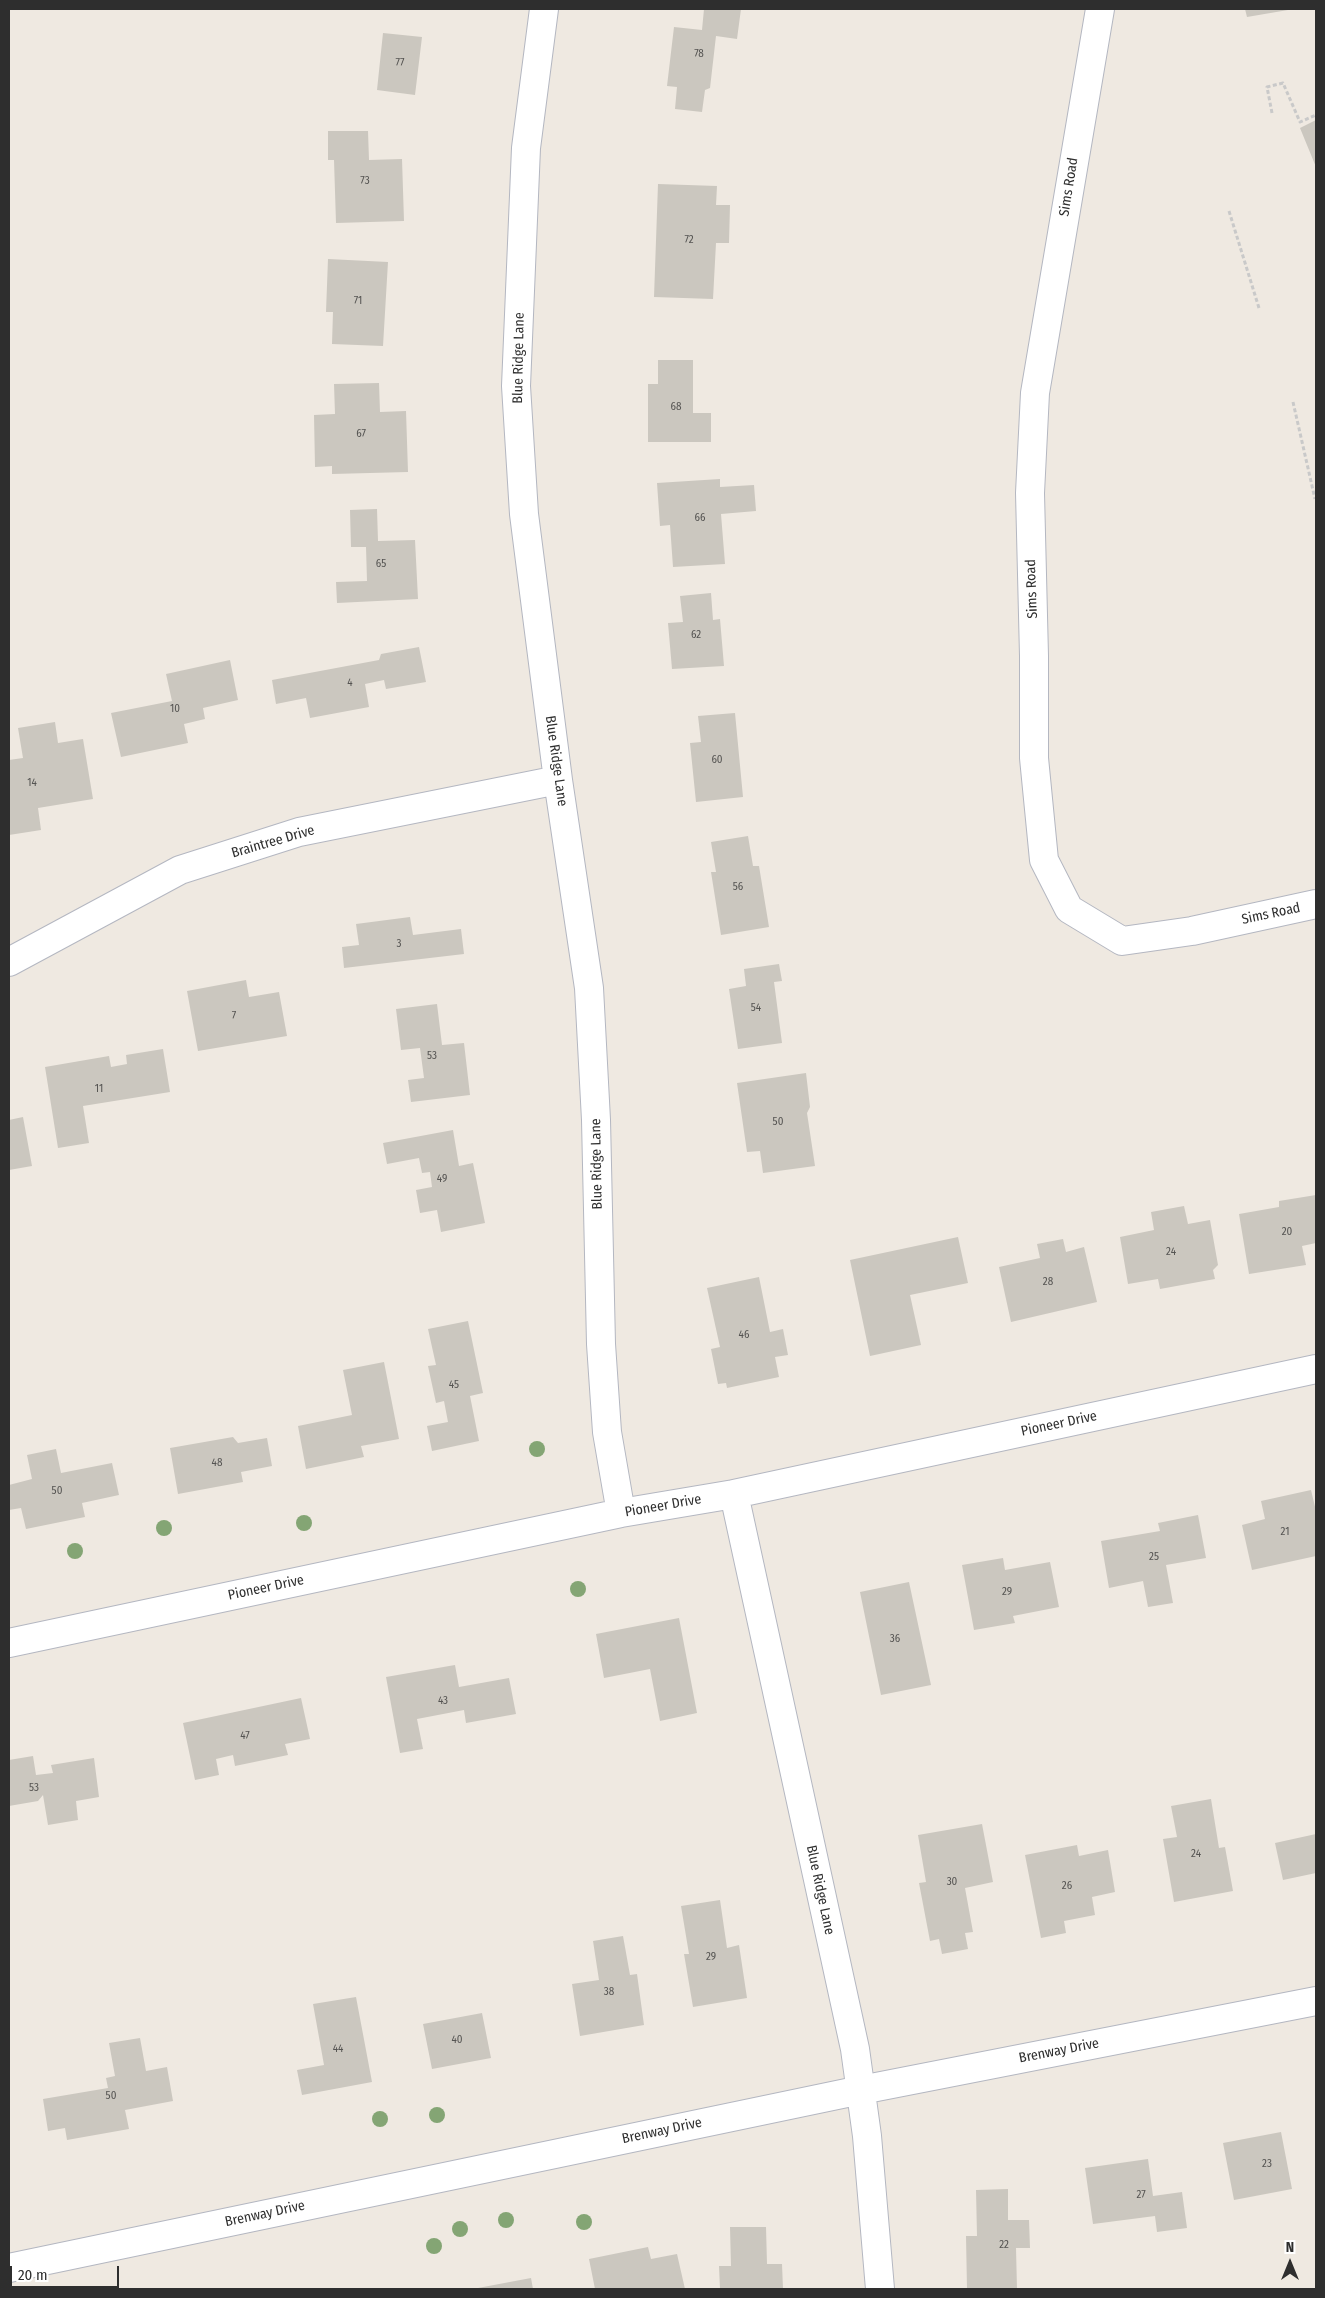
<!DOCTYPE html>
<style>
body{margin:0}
#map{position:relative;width:1325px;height:2298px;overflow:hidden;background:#efe9e1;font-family:"Fira Sans Condensed",sans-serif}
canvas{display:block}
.frame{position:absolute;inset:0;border:10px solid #2e2e2e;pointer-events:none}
.north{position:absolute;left:1265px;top:2238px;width:50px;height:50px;-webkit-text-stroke:4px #fff;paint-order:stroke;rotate:0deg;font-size:14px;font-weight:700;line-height:20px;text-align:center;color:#2e2e2e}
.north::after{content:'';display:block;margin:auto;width:18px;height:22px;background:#2e2e2e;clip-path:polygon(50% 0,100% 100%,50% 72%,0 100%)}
.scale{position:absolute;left:10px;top:2266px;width:109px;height:22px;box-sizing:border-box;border:2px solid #2e2e2e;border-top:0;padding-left:6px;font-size:15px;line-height:18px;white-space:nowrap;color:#2e2e2e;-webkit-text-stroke:4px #fff;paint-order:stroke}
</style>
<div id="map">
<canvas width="1325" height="2298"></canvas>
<div class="frame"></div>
<div class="north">N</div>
<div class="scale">20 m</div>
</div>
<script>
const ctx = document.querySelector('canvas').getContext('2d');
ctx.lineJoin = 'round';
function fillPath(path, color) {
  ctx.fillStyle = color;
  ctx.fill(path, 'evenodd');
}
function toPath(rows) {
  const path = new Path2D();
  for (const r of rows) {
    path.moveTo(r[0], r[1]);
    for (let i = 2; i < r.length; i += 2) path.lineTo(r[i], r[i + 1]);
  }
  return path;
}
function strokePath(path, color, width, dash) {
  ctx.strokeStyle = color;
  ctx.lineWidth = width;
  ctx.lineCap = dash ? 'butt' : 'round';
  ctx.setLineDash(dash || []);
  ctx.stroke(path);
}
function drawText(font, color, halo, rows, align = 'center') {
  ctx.font = font + ' "Fira Sans Condensed",sans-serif';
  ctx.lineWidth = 4;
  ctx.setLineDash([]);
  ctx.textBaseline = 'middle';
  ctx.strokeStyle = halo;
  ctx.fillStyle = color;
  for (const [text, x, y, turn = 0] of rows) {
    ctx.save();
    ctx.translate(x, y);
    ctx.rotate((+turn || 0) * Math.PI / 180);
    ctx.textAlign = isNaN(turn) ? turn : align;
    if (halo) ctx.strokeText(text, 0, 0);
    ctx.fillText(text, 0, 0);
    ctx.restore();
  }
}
fillPath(toPath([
 [704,9,741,9,737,39,716,36,710,88,705,90,702,112,675,109,677,87,667,86,674,27,702,30],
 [1245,9,1288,9,1288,10,1247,17],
 [383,33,422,37,415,95,377,90],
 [1316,120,1316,167,1300,128],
 [328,131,368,131,369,160,402,159,404,221,336,223,334,160,328,160],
 [658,184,717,186,716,205,730,205,729,243,716,243,713,299,654,297],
 [328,259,388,262,383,346,332,344,333,312,326,312],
 [658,360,693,360,693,413,711,413,711,442,648,442,648,384,658,384],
 [379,383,380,412,406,411,408,472,332,474,332,466,315,467,314,415,335,414,334,384],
 [720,479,720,487,754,485,756,511,721,514,725,564,673,567,670,525,660,526,657,483],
 [377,509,378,541,415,540,418,599,337,603,336,582,367,581,366,547,351,547,350,510],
 [711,593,713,620,720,619,724,666,672,669,668,623,683,622,680,596],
 [419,647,426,682,386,689,384,680,365,684,369,707,310,718,306,698,276,704,272,680,379,660,381,654],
 [230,660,238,700,203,708,205,719,184,724,188,743,121,757,111,713,172,701,166,674],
 [735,713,743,797,696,802,690,743,701,742,698,716],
 [55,722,58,743,83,739,93,799,38,808,41,830,9,835,9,760,23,758,18,728],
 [748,836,753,866,759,866,769,927,721,935,711,872,716,872,711,842],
 [410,917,413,935,461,929,464,954,344,968,342,947,359,945,356,924],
 [779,964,782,981,774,982,782,1043,738,1049,729,989,746,986,744,969],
 [246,980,249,997,279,992,287,1036,198,1051,187,991],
 [437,1004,442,1045,464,1043,470,1095,411,1102,408,1080,424,1078,420,1048,401,1050,396,1009],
 [163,1049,170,1092,83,1106,89,1143,58,1148,45,1067,109,1056,111,1067,127,1064,126,1055],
 [806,1073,810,1107,807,1113,815,1166,763,1173,760,1151,747,1152,737,1083],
 [23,1117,32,1166,9,1170,9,1120],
 [453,1130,459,1166,473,1163,485,1223,441,1232,437,1210,420,1213,416,1190,432,1187,430,1172,422,1173,419,1158,387,1164,383,1143],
 [1316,1195,1316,1243,1302,1246,1306,1265,1249,1274,1239,1214,1279,1207,1279,1201],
 [1184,1206,1188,1224,1210,1220,1218,1265,1213,1270,1215,1279,1160,1289,1158,1279,1128,1284,1120,1237,1154,1230,1151,1212],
 [958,1237,968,1283,910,1295,921,1345,870,1356,850,1260],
 [1063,1239,1066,1252,1084,1247,1097,1302,1011,1322,999,1267,1040,1258,1037,1244],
 [759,1277,770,1332,783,1329,788,1355,775,1357,779,1377,727,1388,726,1383,718,1384,711,1349,720,1347,707,1288],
 [468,1321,483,1393,470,1396,479,1441,432,1451,427,1426,448,1422,444,1401,436,1403,428,1366,436,1365,428,1329],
 [384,1362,399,1439,361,1446,364,1457,306,1469,298,1426,352,1415,343,1370],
 [233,1437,238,1443,267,1438,272,1466,241,1472,243,1482,178,1494,170,1448],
 [56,1449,61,1473,112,1463,119,1495,82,1503,85,1517,26,1529,21,1508,9,1510,9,1485,32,1479,27,1455],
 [1311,1490,1316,1511,1316,1556,1252,1570,1242,1525,1265,1519,1261,1501],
 [1198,1515,1206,1558,1166,1565,1173,1603,1148,1607,1143,1581,1109,1588,1101,1541,1160,1531,1158,1523],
 [1003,1558,1005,1570,1050,1562,1059,1607,1013,1616,1015,1623,974,1630,962,1565],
 [909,1582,931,1685,881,1695,860,1592],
 [679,1618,697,1713,660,1721,650,1669,604,1678,596,1634],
 [455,1665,459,1687,509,1678,516,1714,466,1723,464,1710,417,1719,423,1749,400,1753,386,1677],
 [301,1698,310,1739,285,1744,288,1755,235,1766,233,1755,216,1759,219,1775,195,1780,183,1723],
 [33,1756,36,1775,53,1773,51,1765,94,1758,99,1797,76,1801,78,1820,48,1825,43,1795,38,1801,9,1806,9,1760],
 [1211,1799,1219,1848,1225,1847,1233,1891,1174,1902,1163,1839,1177,1837,1171,1806],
 [982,1824,993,1882,965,1888,973,1932,965,1933,968,1949,942,1954,939,1939,930,1941,919,1883,926,1882,918,1835],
 [1316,1834,1316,1873,1283,1880,1275,1843],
 [1077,1845,1079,1856,1108,1850,1115,1892,1092,1897,1095,1915,1064,1921,1066,1933,1041,1938,1025,1855],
 [720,1900,727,1948,739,1945,747,1998,693,2007,684,1954,689,1954,681,1906],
 [623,1936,630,1975,637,1974,644,2025,580,2036,572,1984,599,1980,593,1941],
 [356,1997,372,2082,302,2095,297,2070,324,2065,313,2004],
 [482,2013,491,2058,432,2069,423,2024],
 [140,2038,146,2071,167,2067,173,2101,125,2110,129,2129,67,2140,65,2128,48,2131,43,2099,108,2088,106,2078,115,2076,109,2043],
 [1281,2132,1292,2189,1234,2200,1223,2143],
 [1148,2159,1153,2196,1182,2192,1187,2228,1157,2232,1155,2216,1093,2224,1085,2168],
 [1008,2189,1008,2220,1029,2220,1030,2248,1016,2248,1017,2289,967,2289,966,2236,977,2236,976,2190],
 [730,2227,766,2227,767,2264,782,2264,783,2289,720,2289,719,2266,731,2266],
 [648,2247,651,2259,677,2254,685,2289,595,2289,589,2259],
 [531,2278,533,2289,478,2289,478,2288]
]), '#cbc7bf');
const minor = toPath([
 [544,9,526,148,516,386,524,514,558,780,589,988,596,1120,601,1344,607,1432,621,1513],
 [1100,9,1035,393,1030,493,1034,656,1034,758,1044,860,1069,909,1122,941,1192,931,1316,904],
 [9,962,180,870,299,832,558,780],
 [734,1494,855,2049,867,2136,880,2289],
 [9,1643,621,1513,734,1494,1316,1369],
 [9,2268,861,2090,1316,2001]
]);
strokePath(minor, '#b4b7c1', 30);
strokePath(toPath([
 [1272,113,1267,87,1283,83,1300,122,1316,115],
 [1229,211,1259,308],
 [1293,402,1315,499]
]), '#c9c9c9', 3, [4, 2.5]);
strokePath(minor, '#fff', 28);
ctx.fillStyle = '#84a574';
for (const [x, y] of [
 [537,1449],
 [304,1523],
 [164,1528],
 [75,1551],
 [578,1589],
 [437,2115],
 [380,2119],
 [506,2220],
 [584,2222],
 [460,2229],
 [434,2246]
]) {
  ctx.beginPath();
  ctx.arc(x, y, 8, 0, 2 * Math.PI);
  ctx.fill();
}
drawText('11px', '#555452', null, [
 ["78",699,54],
 ["77",400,63],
 ["73",365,181],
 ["72",689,240],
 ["71",358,301],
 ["68",676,407],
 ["67",361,434],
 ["66",700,518],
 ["65",381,564],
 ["62",696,635],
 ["4",350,683],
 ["10",175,709],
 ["60",717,760],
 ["14",32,783],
 ["56",738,887],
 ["3",399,944],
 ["54",756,1008],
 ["7",234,1016],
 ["53",432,1056],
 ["11",99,1089],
 ["50",778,1122],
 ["49",442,1179],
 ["20",1287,1232],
 ["24",1171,1252],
 ["28",1048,1282],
 ["46",744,1335],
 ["45",454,1385],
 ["48",217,1463],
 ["50",57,1491],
 ["21",1285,1532],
 ["25",1154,1557],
 ["29",1007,1592],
 ["36",895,1639],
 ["43",443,1701],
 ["47",245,1736],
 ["53",34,1788],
 ["24",1196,1854],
 ["30",952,1882],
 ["26",1067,1886],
 ["29",711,1957],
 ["38",609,1992],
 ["40",457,2040],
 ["44",338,2049],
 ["50",111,2096],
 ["23",1267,2164],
 ["27",1141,2195],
 ["22",1004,2245]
]);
drawText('14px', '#2e2e2e', '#fff', [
 ["Sims Road",1069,187,-81],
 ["Blue Ridge Lane",519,358,-89],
 ["Sims Road",1032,589,-92],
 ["Blue Ridge Lane",556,761,82],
 ["Braintree Drive",273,842,-16],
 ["Sims Road",1271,914,-12],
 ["Blue Ridge Lane",597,1164,-91],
 ["Pioneer Drive",1059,1424,-12],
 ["Pioneer Drive",663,1506,-10],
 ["Pioneer Drive",266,1588,-12],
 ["Blue Ridge Lane",820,1890,78],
 ["Brenway Drive",1059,2051,-11],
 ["Brenway Drive",662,2131,-12],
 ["Brenway Drive",265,2214,-12]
]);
</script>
